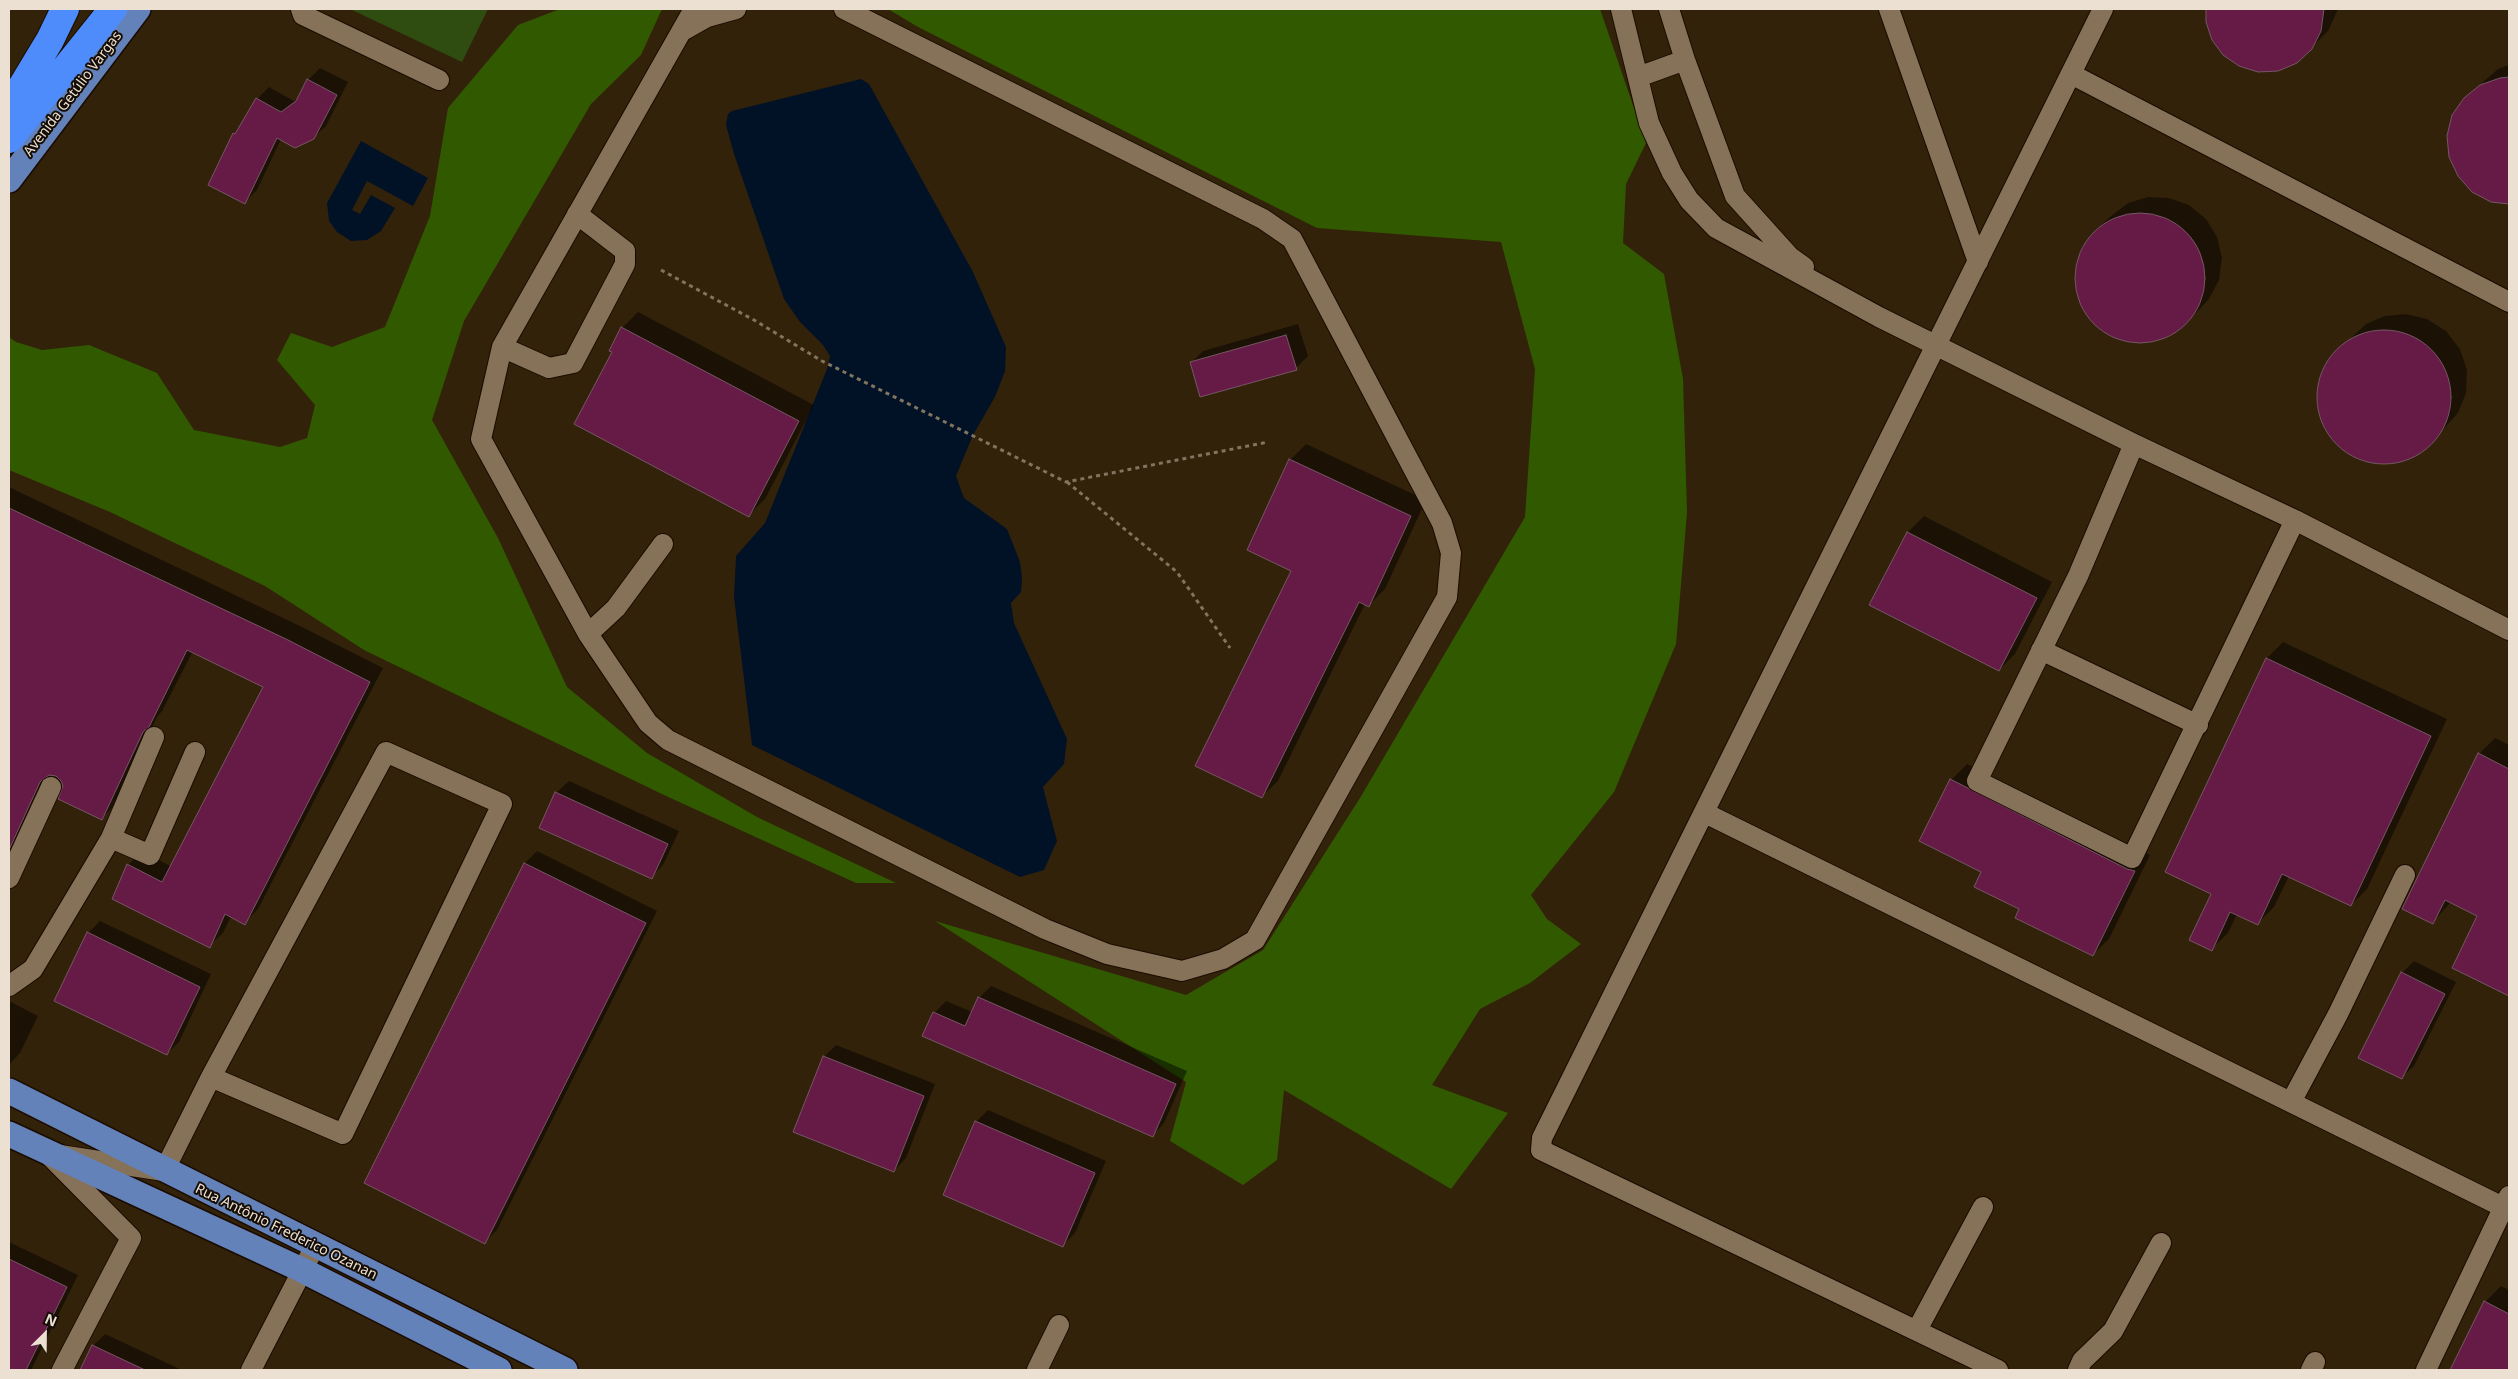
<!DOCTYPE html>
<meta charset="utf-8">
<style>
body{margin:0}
#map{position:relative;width:2518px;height:1379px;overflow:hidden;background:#33220a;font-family:"Noto Sans",sans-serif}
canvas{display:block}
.frame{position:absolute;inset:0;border:10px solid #ebe0d2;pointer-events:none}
.north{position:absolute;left:20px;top:1309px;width:50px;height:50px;-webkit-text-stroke:4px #150d05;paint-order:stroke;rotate:23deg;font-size:14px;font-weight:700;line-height:20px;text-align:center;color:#ebe0d2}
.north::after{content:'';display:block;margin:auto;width:18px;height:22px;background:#ebe0d2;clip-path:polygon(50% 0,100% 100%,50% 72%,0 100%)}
</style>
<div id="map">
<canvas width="2518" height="1379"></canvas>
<div class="frame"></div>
<div class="north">N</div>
</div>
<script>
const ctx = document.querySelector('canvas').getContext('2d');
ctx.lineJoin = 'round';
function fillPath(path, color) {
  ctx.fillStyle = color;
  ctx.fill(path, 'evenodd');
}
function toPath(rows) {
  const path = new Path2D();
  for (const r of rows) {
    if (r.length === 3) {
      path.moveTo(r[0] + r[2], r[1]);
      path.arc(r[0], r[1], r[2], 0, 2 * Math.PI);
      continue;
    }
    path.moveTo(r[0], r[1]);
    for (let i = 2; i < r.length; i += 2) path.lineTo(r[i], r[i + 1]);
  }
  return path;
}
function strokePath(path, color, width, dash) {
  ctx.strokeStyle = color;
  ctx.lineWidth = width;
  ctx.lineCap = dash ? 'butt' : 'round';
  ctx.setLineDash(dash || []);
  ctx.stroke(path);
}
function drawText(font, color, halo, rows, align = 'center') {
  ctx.font = font + ' "Noto Sans",sans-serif';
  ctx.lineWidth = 4;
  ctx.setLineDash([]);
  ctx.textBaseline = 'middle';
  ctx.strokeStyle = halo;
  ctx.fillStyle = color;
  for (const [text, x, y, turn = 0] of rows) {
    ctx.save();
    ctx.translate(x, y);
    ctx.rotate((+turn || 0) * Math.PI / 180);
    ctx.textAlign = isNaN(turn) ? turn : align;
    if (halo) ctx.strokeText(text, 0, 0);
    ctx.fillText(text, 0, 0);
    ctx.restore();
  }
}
fillPath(toPath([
 [350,9,488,9,462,62]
]), '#2f4d11');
fillPath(toPath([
 [560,9,662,9,641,55,591,104,464,321,432,420,498,538,567,687,647,753,757,817,896,883,856,883,664,795,364,650,265,586,110,512,9,470,9,337,16,342,42,350,89,345,157,373,194,430,280,447,307,438,315,405,277,360,291,333,332,347,385,327,430,216,448,108,518,25],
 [888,9,1600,9,1646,143,1626,184,1623,243,1664,274,1683,379,1687,512,1676,644,1614,792,1531,895,1547,919,1581,944,1530,983,1480,1009,1432,1085,1508,1113,1451,1189,1284,1090,1277,1160,1243,1185,1170,1141,1186,1082,935,921,1186,995,1263,950,1360,798,1525,517,1535,369,1501,242,1317,228,918,27]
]), '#315900');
fillPath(toPath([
 [861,79,869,84,973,272,1006,347,1005,371,995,397,973,435,956,476,964,498,1007,529,1020,562,1022,578,1021,592,1011,603,1014,623,1067,739,1064,764,1043,787,1057,841,1044,870,1020,877,752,745,734,597,736,556,765,523,827,369,830,356,823,345,800,322,784,299,734,154,726,125,728,114,732,111],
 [361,141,428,178,413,206,367,181,352,210,360,214,371,195,395,208,381,231,367,240,351,241,337,232,329,221,327,203]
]), '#021226');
fillPath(toPath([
 [2207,9,2338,9,2328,31,2311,48,2207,22],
 [2509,65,2509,203,2491,200,2465,98,2498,69],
 [320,68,348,82,326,126,313,138,281,139,257,190,245,202,234,134,240,128,257,99,269,87,294,101,300,96,308,80],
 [2148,197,2169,198,2189,205,2206,219,2217,237,2222,258,2219,280,2209,299,2193,316,2177,331,2158,340,2136,343,2115,338,2097,327,2084,310,2076,291,2076,269,2082,250,2094,232,2111,216,2128,203],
 [638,312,814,405,765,499,749,515,613,352,622,328],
 [2406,314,2427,319,2446,331,2460,349,2467,370,2466,393,2458,413,2427,447,2407,459,2385,463,2363,459,2344,449,2330,434,2321,415,2318,394,2322,373,2333,355,2366,324,2385,316],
 [1298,324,1308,356,1296,368,1191,363,1203,351],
 [1306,444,1426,500,1385,589,1369,605,1365,604,1278,781,1261,797,1293,570,1290,460],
 [9,487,300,626,383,668,258,909,244,923,231,916,223,933,209,946,128,865,142,851,172,867,265,686,193,651,162,711,157,717,116,804,102,818,64,786,62,780,56,775,50,775,9,867],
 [1924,516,2052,582,2015,654,1999,670,1908,532],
 [2283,642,2447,719,2367,889,2351,905,2289,876,2274,907,2258,923,2237,914,2228,933,2211,949,2213,893,2166,871,2267,658],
 [2495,738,2509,745,2509,994,2453,967,2479,915,2451,902,2433,922,2479,754],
 [1967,764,2150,855,2109,939,2092,955,1983,871,1951,780],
 [569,781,679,831,663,865,651,877,556,793],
 [537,851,657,911,497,1230,485,1242,366,1182,525,863],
 [100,921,211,974,179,1042,167,1054,88,933],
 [2414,961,2456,982,2414,1066,2401,1078,2402,973],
 [991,986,1187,1071,1164,1123,1152,1136,934,1013,946,1001,972,1012,979,998],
 [9,1001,38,1016,20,1053,9,1065],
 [836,1045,935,1084,906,1158,894,1171,824,1057],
 [988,1110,1106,1161,1075,1233,1063,1245,976,1122],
 [9,1242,78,1275,31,1370,9,1370],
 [2501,1286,2509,1290,2509,1370,2451,1370,2485,1302],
 [105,1334,182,1370,81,1370,93,1346]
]), '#0007');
const building = toPath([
 [2206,9,2324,9,2321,31,2312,49,2297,63,2278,71,2258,72,2239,66,2223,55,2212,40,2206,22,2206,9],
 [2509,77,2509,204,2491,202,2472,192,2458,176,2449,157,2447,136,2452,115,2464,98,2480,85,2500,78,2509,77],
 [307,79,337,95,314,139,295,148,277,138,245,204,208,185,233,133,235,134,256,98,281,112,296,101,307,79],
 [2140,278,65],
 [621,327,799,421,749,517,574,424,612,352,609,351,621,327],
 [2384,397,67],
 [1286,335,1297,370,1200,397,1190,362,1286,335],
 [1289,459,1411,516,1369,607,1359,602,1262,798,1195,766,1291,571,1247,550,1289,459],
 [9,508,286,639,370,682,245,925,225,914,210,948,112,899,127,864,162,882,263,687,187,650,149,727,143,732,102,820,58,799,63,786,61,781,56,776,49,775,40,782,9,850,9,508],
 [1907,532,2037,598,1999,671,1869,605,1907,532],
 [2266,658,2431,736,2351,906,2282,874,2258,925,2230,912,2212,951,2189,940,2211,894,2165,872,2266,658],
 [2478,753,2509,769,2509,996,2452,968,2477,916,2445,900,2433,924,2402,909,2478,753],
 [1950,779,2127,869,2135,871,2093,956,2015,918,2019,909,1974,887,1981,872,1919,841,1950,779],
 [555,792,668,844,652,879,539,828,555,792],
 [524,863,646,923,485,1244,364,1183,524,863],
 [87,932,200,987,167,1055,54,1001,87,932],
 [2401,972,2445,994,2402,1079,2358,1058,2401,972],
 [978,997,1176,1084,1153,1137,922,1036,933,1012,965,1026,978,997],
 [823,1056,924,1096,894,1172,793,1132,823,1056],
 [975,1121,1095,1173,1063,1247,943,1195,975,1121],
 [9,1259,67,1287,26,1370,9,1370,9,1259],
 [2484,1301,2509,1314,2509,1370,2450,1370,2484,1301],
 [92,1345,145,1370,80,1370,92,1345]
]);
fillPath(building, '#661a46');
strokePath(building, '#755765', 1);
const minor = toPath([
 [301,9,303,15,439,80],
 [694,9,502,347,481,439,588,634,648,723,668,740,1045,929,1107,954,1182,971,1223,959,1255,940,1447,597,1451,553,1442,523,1292,239,1263,219,844,9],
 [1621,9,1649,123,1672,173,1689,200,1716,228,1879,317,2134,444,2295,520,2509,630],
 [1669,9,1685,60,1735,196,1790,257,1804,267],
 [1889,9,1978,262],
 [684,30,707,17,736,9],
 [2071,74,2509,302],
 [1638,77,1685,60],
 [502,347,549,368,573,363,625,264,625,251,577,214],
 [2134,444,2078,576,1977,781,2132,858,2295,520],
 [588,634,616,608,663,544],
 [2041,650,2198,725],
 [154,737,111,838,150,855,195,752],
 [1705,813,2509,1210],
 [9,878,51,787],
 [9,986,33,969,111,838],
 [2291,1102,2338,1014,2405,875],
 [1917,1330,1983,1207],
 [62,1370,131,1238,47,1153,164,1171,211,1077,386,752,502,804,343,1134,211,1077],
 [251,1370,315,1246],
 [1037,1370,1059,1325],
 [1998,1370,1541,1150,1542,1138,2103,9],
 [2078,1370,2082,1361,2113,1331,2161,1243],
 [2311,1370,2315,1362],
 [2426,1370,2509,1196]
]);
const major = toPath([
 [9,180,138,9],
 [9,1091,565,1370],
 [9,1134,302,1270,499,1370]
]);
const highway = toPath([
 [9,108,50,40,65,9],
 [9,139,113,9]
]);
strokePath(minor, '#1a0b00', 22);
strokePath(major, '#1a0b00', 28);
strokePath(highway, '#1a0b00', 30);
strokePath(toPath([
 [661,270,754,320,822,361,1066,482,1268,442],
 [1067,482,1177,572,1230,648]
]), '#827460', 3, [4, 4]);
strokePath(minor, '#867259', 20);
strokePath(major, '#6482ba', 25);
strokePath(highway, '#4d8cfa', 28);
drawText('14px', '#ebe0d2', '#150d05', [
 ["Avenida Getúlio Vargas",73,94,-53],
 ["Rua Antônio Frederico Ozanan",286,1232,26]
]);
</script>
